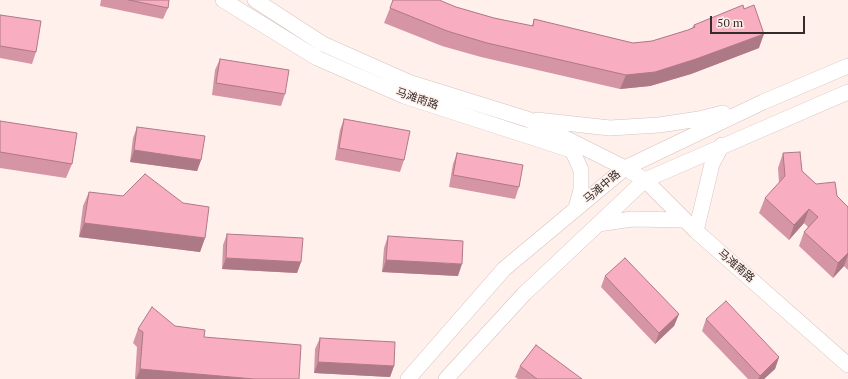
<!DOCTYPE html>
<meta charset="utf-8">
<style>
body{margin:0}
#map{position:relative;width:848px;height:379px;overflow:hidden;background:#fff0ec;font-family:"PT Serif",serif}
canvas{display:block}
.scale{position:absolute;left:710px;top:16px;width:95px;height:18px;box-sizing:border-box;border:2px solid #332c2a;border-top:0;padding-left:5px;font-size:12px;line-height:14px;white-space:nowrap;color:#332c2a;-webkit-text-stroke:3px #fff0ec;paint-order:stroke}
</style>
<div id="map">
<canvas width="848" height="379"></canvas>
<div class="scale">50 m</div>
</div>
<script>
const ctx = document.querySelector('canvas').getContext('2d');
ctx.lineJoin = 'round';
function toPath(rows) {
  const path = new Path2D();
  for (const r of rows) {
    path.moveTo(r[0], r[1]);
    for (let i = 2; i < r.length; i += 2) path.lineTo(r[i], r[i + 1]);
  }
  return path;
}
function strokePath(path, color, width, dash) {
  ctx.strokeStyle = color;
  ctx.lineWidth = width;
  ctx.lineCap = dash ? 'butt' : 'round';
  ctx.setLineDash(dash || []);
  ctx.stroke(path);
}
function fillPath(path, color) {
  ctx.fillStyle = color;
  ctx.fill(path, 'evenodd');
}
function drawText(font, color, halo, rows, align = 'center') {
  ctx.font = font + ' "PT Serif","Noto Sans SC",serif';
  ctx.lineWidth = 3;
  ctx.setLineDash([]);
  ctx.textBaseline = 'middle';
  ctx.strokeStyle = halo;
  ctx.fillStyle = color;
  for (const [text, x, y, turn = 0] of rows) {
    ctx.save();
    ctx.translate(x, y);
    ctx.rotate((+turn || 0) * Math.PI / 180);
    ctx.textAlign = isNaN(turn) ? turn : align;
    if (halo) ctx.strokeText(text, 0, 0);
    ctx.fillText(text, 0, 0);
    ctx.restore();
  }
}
const secondary = toPath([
 [223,0,317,58,404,96,571,150],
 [255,0,323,44,411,83,527,119,625,168,645,180,696,231,848,365],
 [537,120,610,128,659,125,699,119,723,113],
 [572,150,581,170,581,190,576,208],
 [598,224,632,219,685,220],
 [696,231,712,164,722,145],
 [408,379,504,269,625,168,763,102,848,66],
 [446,379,524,294,645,180,848,92]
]);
strokePath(secondary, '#d5c3be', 16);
strokePath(secondary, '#fff', 15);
fillPath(toPath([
 [101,0,169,0,168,8,163,19,100,6],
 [456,7,494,18,532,26,534,19,633,43,652,41,688,30,692,28,694,25,759,48,691,74,650,86,620,89,481,57,442,46,384,23,390,8],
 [0,15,36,52,32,64,0,58],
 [220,59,285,94,281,106,212,95,215,70],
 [344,119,404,160,400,172,335,160,340,130],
 [0,121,72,164,66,178,0,168],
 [137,127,201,160,197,171,130,162,133,138],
 [457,153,519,187,515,199,449,187,453,164],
 [783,153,816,184,837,196,848,207,848,270,844,266,833,278,799,246,804,232,808,227,804,223,789,240,759,213,765,198,779,183,778,168],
 [89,192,205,238,200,252,79,237,83,206],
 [227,234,301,262,297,273,222,269,223,245],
 [388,236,458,276,382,272,384,248],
 [605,276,679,314,674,326,655,344,601,287],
 [706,319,779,357,775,369,764,379,748,379,702,331],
 [175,326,204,337,299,379,135,379,137,347,133,343,138,329],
 [320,338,394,366,390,377,314,373,315,349],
 [520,366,582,379,518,379,515,377]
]), '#d595a5');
fillPath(toPath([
 [764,34,759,48,691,74,650,86,620,89,626,75],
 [134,150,201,160,197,171,130,162],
 [809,209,804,223,789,240,794,225],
 [84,223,205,238,200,252,79,237],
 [848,253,848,255,844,266,833,278,838,263],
 [226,258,301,262,297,273,222,269],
 [386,260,462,264,458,276,382,272],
 [679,314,674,326,655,344,659,333],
 [779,357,775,369,764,379,758,379,760,376],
 [318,362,394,366,390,377,314,373],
 [140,369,254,379,136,379]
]), '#ae7986');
const building = toPath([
 [129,0,169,0,168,8,129,0],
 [393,0,439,0,456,7,494,18,533,26,534,19,633,43,652,41,688,30,695,27,694,25,743,5,744,9,754,5,764,34,696,59,655,72,626,75,487,43,447,31,390,8,393,0],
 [0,15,41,21,36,52,0,46,0,15],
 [220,59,289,70,285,94,216,83,220,59],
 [344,119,410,131,404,160,339,148,344,119],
 [0,121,77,133,72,164,0,152,0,121],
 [137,127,205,136,201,160,134,150,137,127],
 [800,152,802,171,816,184,835,182,837,196,848,207,848,253,838,263,804,232,818,217,809,209,794,225,765,198,785,176,783,153,800,152],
 [457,153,523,165,519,187,453,175,457,153],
 [145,174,183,203,209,207,205,238,84,223,89,192,123,196,145,174],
 [227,234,303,238,301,262,226,258,227,234],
 [388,236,463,241,462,264,386,260,388,236],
 [625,258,679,314,659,333,605,276,625,258],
 [726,301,779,357,760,376,706,319,726,301],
 [152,307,175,326,205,330,204,337,301,345,299,379,254,379,140,369,143,332,138,329,152,307],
 [320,338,395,342,394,366,318,362,320,338],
 [536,345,582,379,537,379,520,366,536,345]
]);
fillPath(building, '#f8adc0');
strokePath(building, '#ae7986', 1);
drawText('11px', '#332c2a', '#fff0ec', [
 ["马滩南路",417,99,19],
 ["马滩中路",602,187,-40],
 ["马滩南路",736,266,41]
]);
</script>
